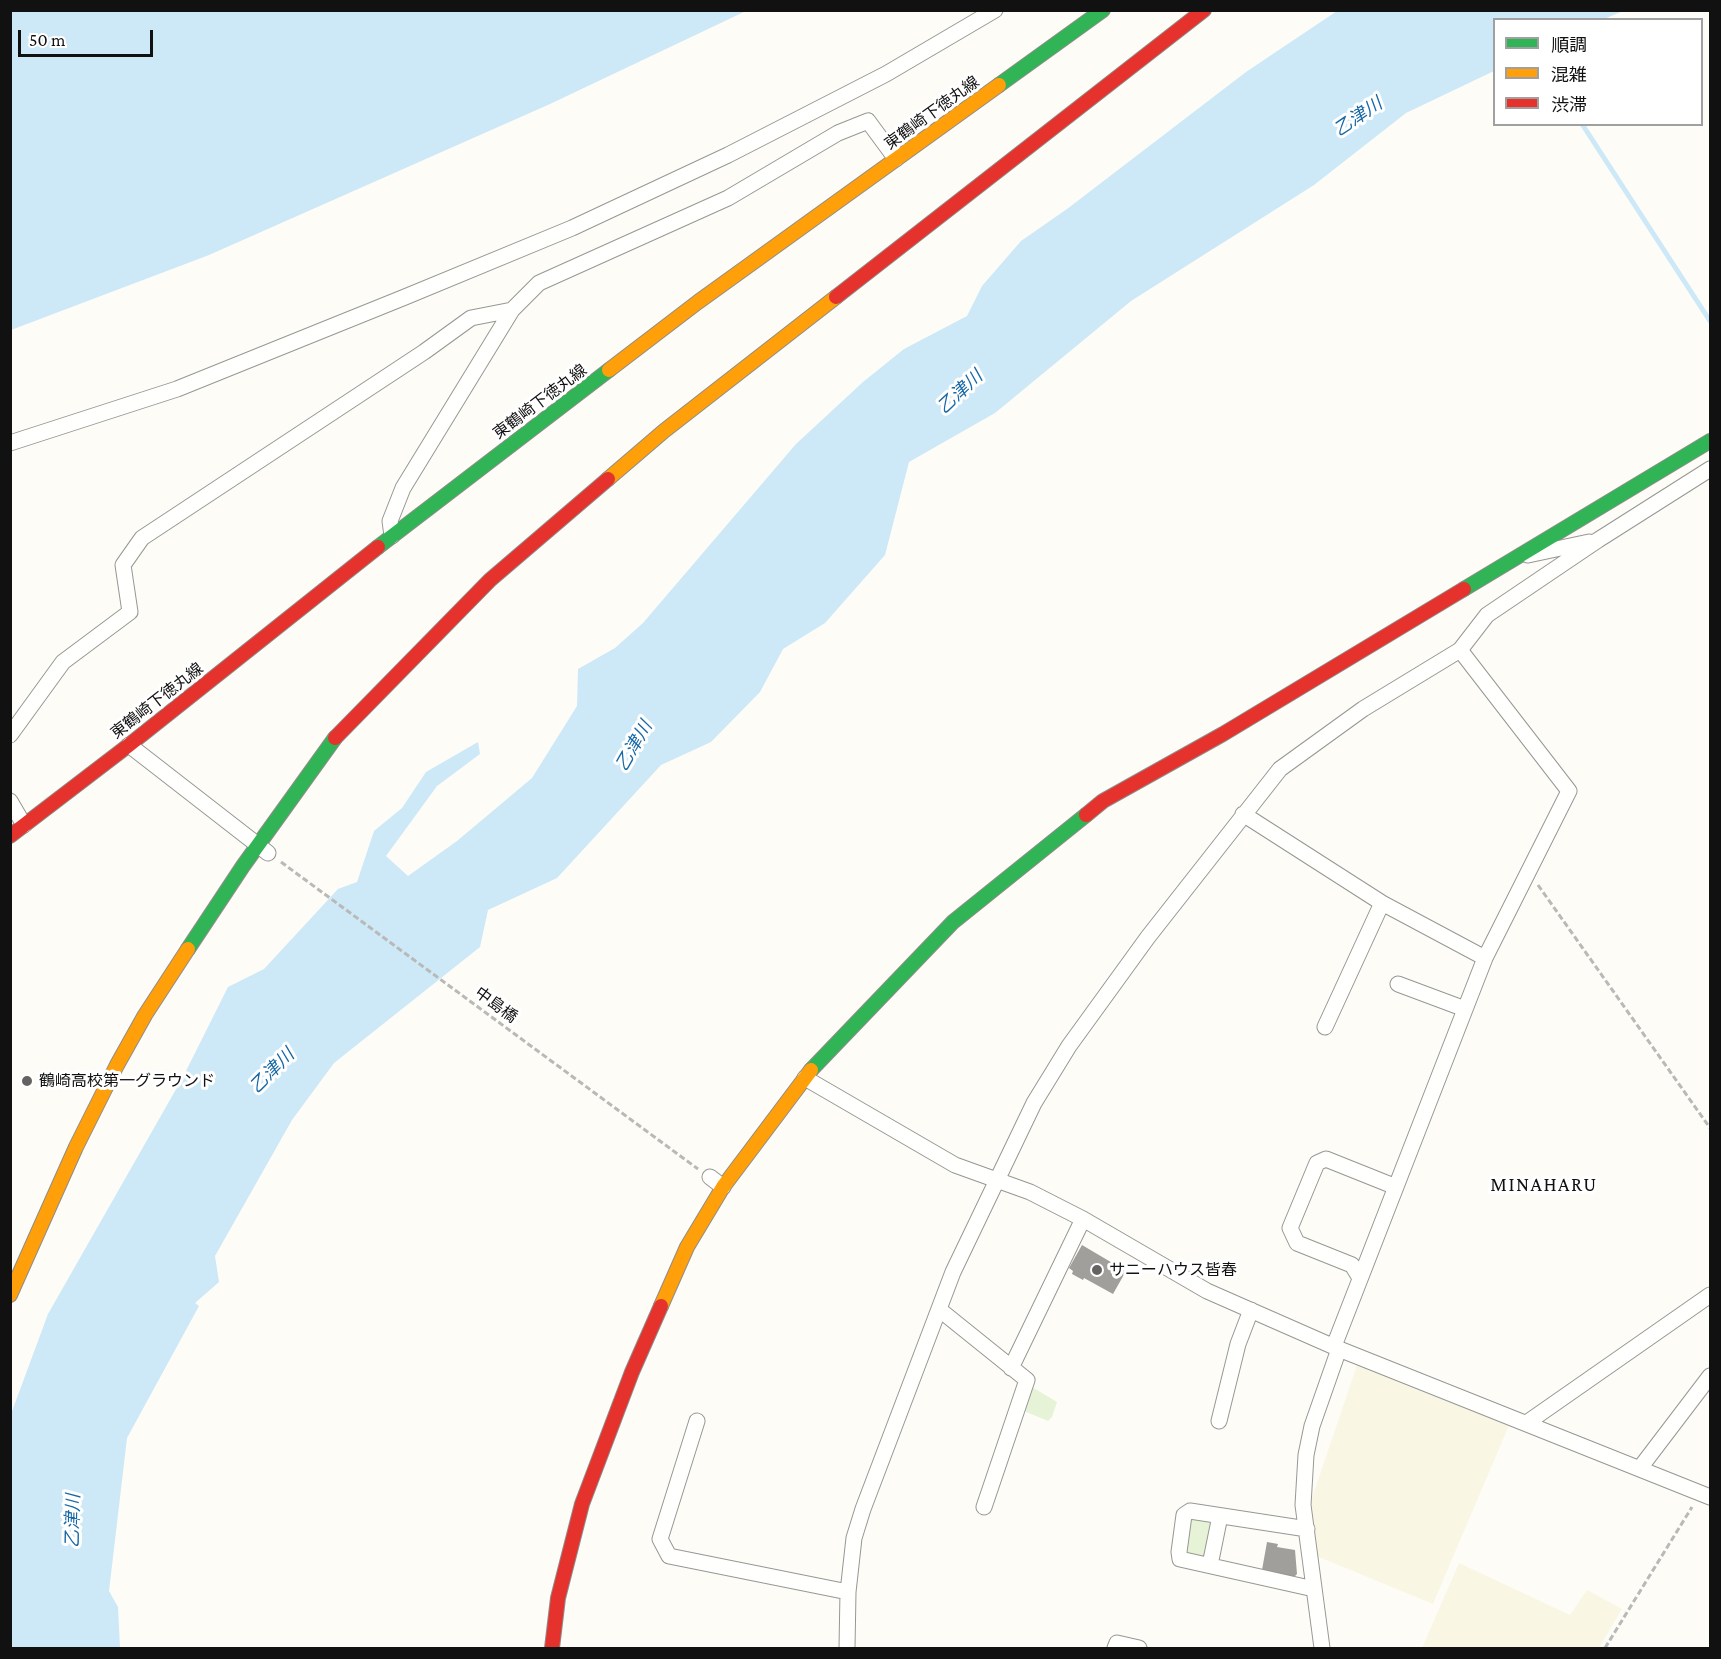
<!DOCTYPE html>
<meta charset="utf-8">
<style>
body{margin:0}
#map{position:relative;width:1721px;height:1659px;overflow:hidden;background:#fdfcf7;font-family:"Crimson Pro","Noto Sans JP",serif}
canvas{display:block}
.frame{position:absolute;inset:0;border:12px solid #111;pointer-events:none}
.legend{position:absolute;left:1493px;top:18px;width:210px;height:108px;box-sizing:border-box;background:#fff;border:2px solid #a0a0a0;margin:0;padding:8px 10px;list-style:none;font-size:18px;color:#111}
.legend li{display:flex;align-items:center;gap:12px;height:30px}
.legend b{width:30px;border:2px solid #a0a0a0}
.scale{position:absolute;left:18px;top:30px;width:135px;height:27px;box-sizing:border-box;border:3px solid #111;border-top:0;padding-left:8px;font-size:18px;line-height:21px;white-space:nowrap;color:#111;-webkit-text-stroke:4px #fff;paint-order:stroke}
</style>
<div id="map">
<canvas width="1721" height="1659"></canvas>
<div class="frame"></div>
<ul class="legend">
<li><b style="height:8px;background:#30b455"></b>順調</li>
<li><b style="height:8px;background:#ff9f0a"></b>混雑</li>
<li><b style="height:8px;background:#e5322d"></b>渋滞</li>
</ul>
<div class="scale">50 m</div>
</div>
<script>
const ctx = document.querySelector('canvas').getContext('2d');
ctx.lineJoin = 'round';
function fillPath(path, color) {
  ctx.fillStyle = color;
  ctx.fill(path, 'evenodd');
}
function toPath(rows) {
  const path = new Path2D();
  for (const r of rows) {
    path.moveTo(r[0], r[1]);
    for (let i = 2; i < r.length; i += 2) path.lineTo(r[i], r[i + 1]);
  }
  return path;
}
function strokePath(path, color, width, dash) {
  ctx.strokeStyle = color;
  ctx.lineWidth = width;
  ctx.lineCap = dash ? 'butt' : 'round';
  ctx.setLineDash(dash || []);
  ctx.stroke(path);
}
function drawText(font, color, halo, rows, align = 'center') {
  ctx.font = font + ' "Crimson Pro","Noto Sans JP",serif';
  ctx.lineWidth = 6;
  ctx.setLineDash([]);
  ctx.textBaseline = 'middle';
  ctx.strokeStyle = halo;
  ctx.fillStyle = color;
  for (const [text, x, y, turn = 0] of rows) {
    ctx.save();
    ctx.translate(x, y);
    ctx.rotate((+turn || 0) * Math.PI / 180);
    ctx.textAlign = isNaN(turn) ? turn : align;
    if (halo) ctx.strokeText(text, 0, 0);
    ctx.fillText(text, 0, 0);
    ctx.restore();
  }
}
fillPath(toPath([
 [1357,1365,1510,1423,1433,1604,1314,1555,1309,1507],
 [1459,1563,1570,1615,1587,1590,1622,1609,1599,1648,1422,1648]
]), '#f9f7e4');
fillPath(toPath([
 [1032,1387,1057,1402,1052,1417,1048,1421,1024,1411],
 [1189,1518,1209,1520,1213,1525,1207,1555,1201,1559,1189,1556,1185,1551]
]), '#e7f3d7');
fillPath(toPath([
 [11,10,746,10,746,11,550,104,209,255,11,330],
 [1337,11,1623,11,1604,19,1494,20,1494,71,1406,113,1314,185,1131,301,995,413,909,462,885,555,825,623,783,649,760,692,711,742,661,765,557,878,488,910,480,947,334,1063,292,1120,215,1256,219,1282,195,1303,199,1306,127,1438,109,1591,118,1607,120,1648,11,1648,11,1414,48,1314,183,1077,228,987,264,969,338,889,357,882,374,831,402,808,426,772,478,742,480,754,437,786,386,856,408,876,457,841,532,778,577,706,578,669,615,648,643,623,796,444,863,382,904,349,967,316,982,286,1021,241,1067,209,1246,72]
]), '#cde8f7');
strokePath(toPath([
 [1582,124,1710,321]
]), '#cde8f7', 5);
fillPath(toPath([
 [1082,1245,1126,1271,1113,1294,1084,1278,1083,1280,1072,1274,1073,1271,1069,1268],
 [1267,1542,1278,1544,1277,1547,1295,1550,1297,1574,1294,1577,1262,1570]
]), '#a19f9c');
const street = toPath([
 [10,443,177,389,405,297,572,228,728,155,886,74,995,10],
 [392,536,390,521,403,488,512,310,539,283,728,198,838,133,868,121,896,159],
 [1528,555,1589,542],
 [10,735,63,662,130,612,123,565,142,538,424,352,471,318,512,310],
 [129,745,268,853],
 [10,801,24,825],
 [1243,814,1382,903,1485,958],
 [1398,984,1465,1009],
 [1325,1027,1382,903],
 [805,1078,955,1165,1030,1192,1083,1219,1207,1291,1339,1349,1710,1497],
 [710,1177,723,1187],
 [1360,1278,1352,1265,1297,1243,1290,1228,1317,1163,1326,1159,1396,1187],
 [940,1310,1027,1380,984,1507],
 [1334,1346,1485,958,1569,791,1460,650],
 [1011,1368,1083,1219],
 [697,1421,660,1539,669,1556,848,1592],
 [1219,1421,1238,1344,1251,1310],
 [1528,1422,1710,1295],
 [1640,1468,1710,1376],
 [1307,1529,1190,1511,1184,1515,1179,1552,1180,1559,1314,1589],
 [1210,1565,1220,1516],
 [847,1648,848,1592,854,1538,863,1509,953,1272,1034,1103,1069,1046,1148,937,1280,769,1363,709,1460,650,1487,615,1598,540,1710,469],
 [1115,1648,1117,1643,1139,1648],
 [1322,1648,1303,1505,1306,1455,1312,1426,1339,1349]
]);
const fast = toPath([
 [999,85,1103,10],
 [378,547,609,370],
 [1464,589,1710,441],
 [188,949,243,866,335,738],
 [811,1070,953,922,1086,815]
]);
const slow = toPath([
 [609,370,698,302,999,85],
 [608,479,664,431,836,297],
 [10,1295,76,1147,117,1065,145,1015,188,949],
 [661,1306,687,1247,723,1187,811,1070]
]);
const jam = toPath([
 [836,297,1204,10],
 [335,738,490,580,608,479],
 [1086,815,1103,801,1223,734,1464,589],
 [10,836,129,745,378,547],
 [552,1648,558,1598,582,1504,632,1372,661,1306]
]);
strokePath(street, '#979795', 17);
strokePath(fast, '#8e8d8b', 16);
strokePath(slow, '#8e8d8b', 16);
strokePath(jam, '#8e8d8b', 16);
strokePath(toPath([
 [281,862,698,1169],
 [1538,885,1710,1128],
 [1605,1648,1692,1507]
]), '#b9b9b8', 3, [6, 3]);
strokePath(street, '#fffffe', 15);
strokePath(fast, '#30b455', 14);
strokePath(slow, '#ff9f0a', 14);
strokePath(jam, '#e5322d', 14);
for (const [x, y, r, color] of [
 [27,1081,6,"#646362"],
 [1097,1270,6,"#646362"]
]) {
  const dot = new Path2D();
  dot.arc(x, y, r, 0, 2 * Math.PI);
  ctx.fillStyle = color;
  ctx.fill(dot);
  strokePath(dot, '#fff', 2);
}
drawText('16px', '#111', '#fff', [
 ["東鶴崎下徳丸線",932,113,-36],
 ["東鶴崎下徳丸線",540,402,-37],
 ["東鶴崎下徳丸線",157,701,-38],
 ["中島橋",496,1005,36]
]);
drawText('16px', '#111', '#fff', [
 ["鶴崎高校第一グラウンド",39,1081],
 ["サニーハウス皆春",1109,1270]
], 'left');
drawText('italic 18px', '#1768a6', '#fff', [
 ["乙津川",1358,117,-34],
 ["乙津川",960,392,-43],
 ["乙津川",634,746,-60],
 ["乙津川",272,1071,-45],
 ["乙津川",73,1521,-89]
]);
ctx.letterSpacing = '1.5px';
drawText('20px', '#111', '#fff', [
 ["MINAHARU",1544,1185]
]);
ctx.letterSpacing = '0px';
</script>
